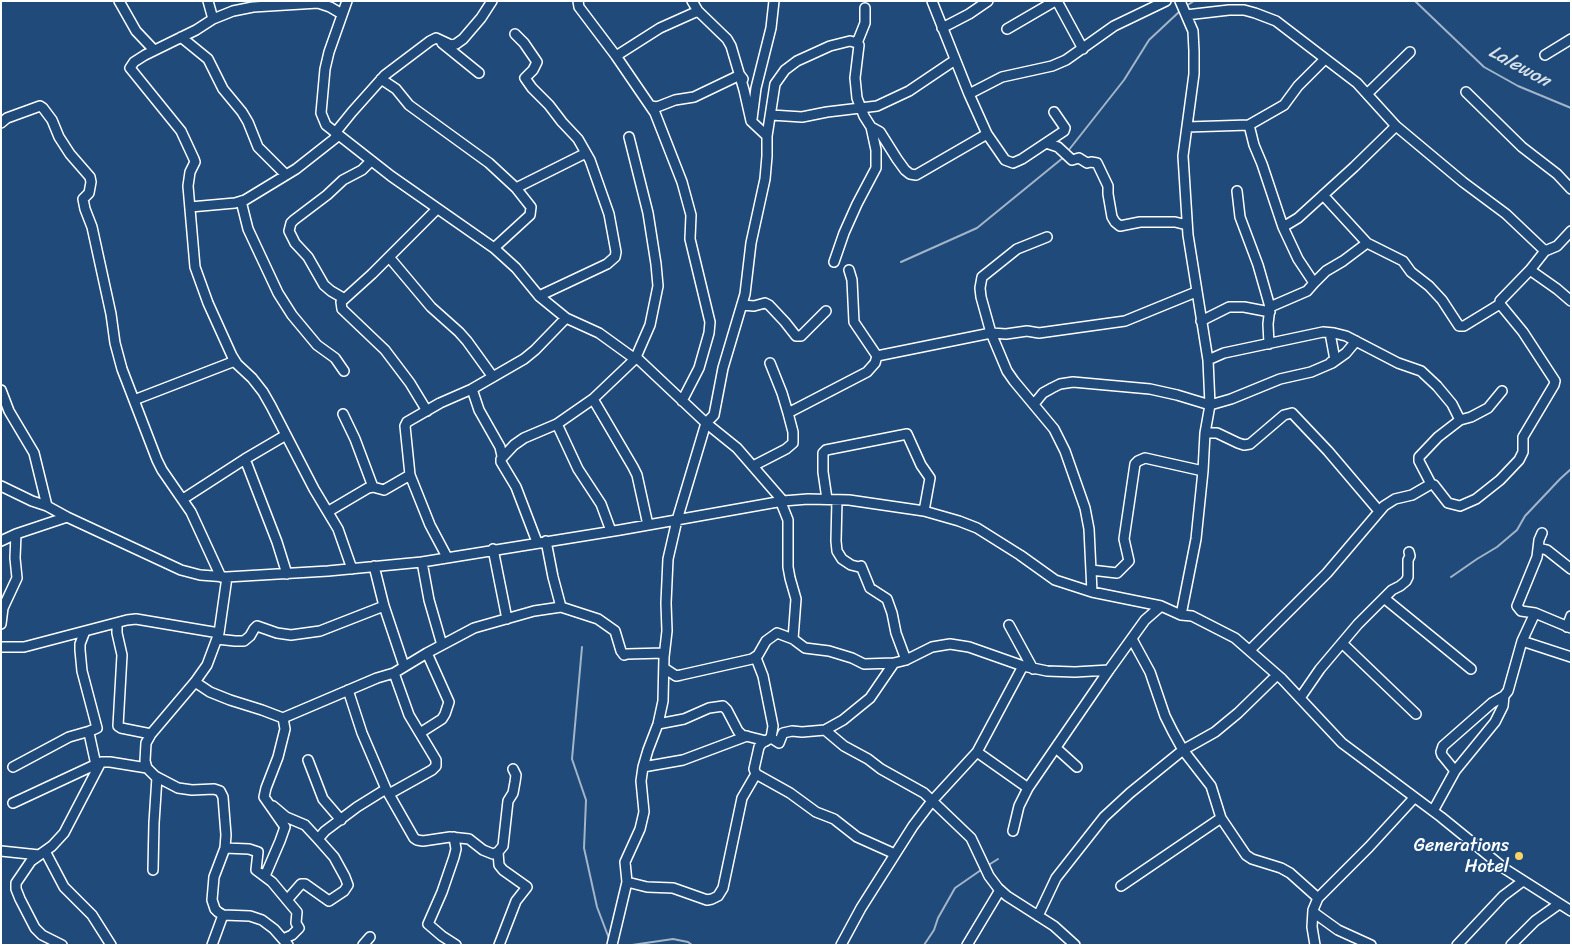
<!DOCTYPE html>
<style>
body{margin:0}
#map{position:relative;width:1572px;height:946px;overflow:hidden;background:#1f4a7a;font-family:Sriracha,sans-serif}
canvas{display:block}
.frame{position:absolute;inset:0;border:2px solid #fff;pointer-events:none}
</style>
<div id="map">
<canvas width="1572" height="946"></canvas>
<div class="frame"></div>
</div>
<script>
const ctx = document.querySelector('canvas').getContext('2d');
ctx.lineJoin = 'round';
function toPath(rows) {
  const path = new Path2D();
  for (const r of rows) {
    path.moveTo(r[0], r[1]);
    for (let i = 2; i < r.length; i += 2) path.lineTo(r[i], r[i + 1]);
  }
  return path;
}
function strokePath(path, color, width, dash) {
  ctx.strokeStyle = color;
  ctx.lineWidth = width;
  ctx.lineCap = dash ? 'butt' : 'round';
  ctx.setLineDash(dash || []);
  ctx.stroke(path);
}
function drawText(font, color, halo, rows, align = 'center') {
  ctx.font = font + ' Sriracha,sans-serif';
  ctx.lineWidth = 4;
  ctx.setLineDash([]);
  ctx.textBaseline = 'middle';
  ctx.strokeStyle = halo;
  ctx.fillStyle = color;
  for (const [text, x, y, turn = 0] of rows) {
    ctx.save();
    ctx.translate(x, y);
    ctx.rotate((+turn || 0) * Math.PI / 180);
    ctx.textAlign = isNaN(turn) ? turn : align;
    if (halo) ctx.strokeText(text, 0, 0);
    ctx.fillText(text, 0, 0);
    ctx.restore();
  }
}
strokePath(toPath([
 [1415,1,1484,67,1518,86,1571,108],
 [1186,6,1194,1],
 [1068,151,1124,80,1149,40,1180,11],
 [901,262,977,228,1064,157],
 [1451,577,1477,559,1497,547,1517,530,1525,516,1560,479,1571,469],
 [582,647,572,759,586,800,584,848,597,907,610,941],
 [987,866,998,859],
 [632,945,673,939,688,942,692,945],
 [924,945,934,930,938,918,955,888,981,870]
]), '#a3b5c8', 2);
const minor = toPath([
 [119,1,136,31,154,50],
 [208,1,213,19],
 [347,1,329,52,325,69,321,113,326,125,391,176,494,248,516,268,539,296,566,318,599,333,635,359,636,357,706,423,737,448,783,501,782,505,788,520,788,567,790,578,796,599,793,639],
 [578,1,579,7,616,56,660,28,698,11],
 [692,1,698,11,727,39,731,46,744,90,751,121,767,136],
 [932,1,969,94,987,134,1005,160,1013,163,1022,159,1064,131,1065,128,1054,112],
 [1057,1,1083,49],
 [1180,1,1193,31,1194,51,1194,74,1183,156,1188,235,1208,360,1210,405,1205,433,1203,471,1196,539,1181,615],
 [865,8,865,23,857,43,859,45,855,78,857,98,864,116,871,127,880,132,897,159,905,170,910,174,916,175,987,134],
 [342,14,330,7,318,3,253,7,233,11,213,19,196,30,145,55,134,62,130,68,181,131,194,159,195,162,190,172,188,186,195,267,208,303,232,356,237,364,252,378,263,392,271,406,314,489,338,529,352,569],
 [1186,15,1229,10,1244,10,1255,13,1276,21,1357,83,1396,126,1463,182,1506,214,1545,251],
 [942,28,969,14,988,1],
 [1007,29,1055,1],
 [515,34,524,43,537,62,533,70,525,78,532,88,549,105,562,122,578,139,590,160,609,214,616,252,615,257,607,264,539,296],
 [181,37,208,59,223,89,242,112,248,122,258,147,286,175],
 [442,43,479,73],
 [1545,55,1571,39],
 [616,56,655,113,682,182,691,215,690,239,710,322,709,333,699,368,682,401],
 [381,79,396,89,409,105,489,163,516,188,531,207,530,215,494,248],
 [1466,92,1522,147,1557,174,1571,189],
 [969,94,1002,77,1052,66,1066,60,1114,26,1166,1],
 [1367,94,1410,52],
 [651,106,657,107,675,100,694,97,740,75,743,79],
 [771,115,802,117,827,112,877,106,909,91,955,60],
 [752,119,756,88,771,28,774,1],
 [1,123,7,118,40,106,43,108,52,120,59,137,70,154,90,177,91,182,89,193,83,199,85,209,92,227,111,314,115,343,122,369,157,460,162,470,191,512,221,577],
 [1249,125,1284,105,1298,86,1325,59],
 [1187,127,1249,125,1254,145,1262,164,1283,227,1298,259,1314,283,1307,291,1270,307,1268,324,1269,344],
 [335,133,352,112,385,75,430,41,436,38,451,45,456,44,463,39,481,18,492,1],
 [629,137,648,213,656,264,658,286,650,325,636,357],
 [1046,143,1058,147,1072,160,1079,158,1087,163,1091,162,1097,163,1108,186,1108,194,1112,217,1115,222,1120,226,1140,222,1175,222,1187,225],
 [516,188,586,153],
 [1237,191,1240,217,1258,265,1270,307],
 [1323,195,1367,243,1403,261,1411,272,1429,286,1442,300,1459,326,1464,326,1500,304],
 [241,201,248,229,278,293,292,315,317,345,335,358,344,371],
 [190,207,235,203,245,200,296,169,338,136],
 [1283,227,1298,218,1354,167,1396,126],
 [1047,237,1017,249,982,277,980,288,981,297,991,333,1006,334,1027,331,1039,333,1125,321,1196,292],
 [389,257,431,307,459,332,467,341,493,377],
 [834,262,844,233,857,204,876,168,876,150,871,127],
 [849,270,852,280,854,322,877,356],
 [1530,270,1557,289,1571,301],
 [1314,283,1326,271,1343,261,1367,243],
 [343,298,331,291,324,285,308,257,295,243,289,231,291,223,294,220,327,195,343,180,362,170,371,161],
 [742,305,754,306,765,303,769,305,785,322,796,336,801,336,826,311],
 [1201,321,1229,307,1244,307,1270,312],
 [1330,333,1335,360,1331,362],
 [1208,360,1224,353,1323,332,1334,333,1346,336,1398,363,1421,371,1437,386,1452,404,1460,420],
 [472,389,479,410,500,447,502,456],
 [1,390,9,411,34,453,47,506],
 [593,399,633,467,637,475,648,525],
 [134,400,235,361],
 [1034,404,1043,393,1052,388,1060,384,1073,382,1150,389,1177,395,1210,405,1231,399,1280,379,1311,372,1332,363,1346,353,1356,341],
 [427,411,410,383,385,350,342,309,341,302,372,274,437,209],
 [788,413,867,372,875,363,877,356,991,333,1007,371,1014,381,1054,429,1065,451,1085,508,1089,529,1092,592],
 [343,414,355,439,373,487],
 [557,424,593,399,635,359],
 [1205,433,1217,433,1238,443,1244,445,1250,444,1284,415,1292,413,1328,451,1379,511],
 [245,459,277,542,287,574],
 [753,466,786,449,793,443,793,432,788,413,782,393,770,363],
 [1431,484,1419,461,1419,457,1438,437,1460,420,1471,417,1488,408,1502,391],
 [1,486,32,501,47,506,67,517,181,570,200,575,227,577,328,571,422,562,620,530,783,501,808,499,849,500,924,511,959,521,977,528,1020,555,1055,580,1092,592,1161,606,1181,615,1192,616,1235,638,1282,679,1342,743,1441,817,1505,869,1571,911],
 [183,499,245,459,286,435],
 [827,499,823,472,823,453,826,450,907,434,921,465,930,478,924,511],
 [837,500,836,541,837,551,842,559,851,565,859,567,861,566,870,588,887,599,892,613,896,633,906,660],
 [329,511,368,488,373,487,384,490,410,475],
 [1542,533,1539,540,1537,557,1517,606,1521,611,1535,613,1571,628],
 [1,541,16,534,67,517],
 [546,541,553,577,561,607],
 [537,542,516,487,501,462,501,459,514,445,524,438,557,424,578,469,601,504,611,531],
 [1539,548,1547,550,1571,569],
 [493,549,507,619],
 [447,557,430,525,410,475,405,426,407,422,440,403,472,389,524,359,535,350,566,318],
 [422,562,429,600,442,645],
 [374,566,384,606,404,666],
 [1091,570,1117,573,1129,561,1124,539,1135,464,1138,461,1145,458,1203,471],
 [227,577,219,633,207,665,195,682,151,734,146,743,145,761,147,768,155,776,178,788,192,790,214,789,220,791,223,797,226,835,225,848,214,877,212,900,215,909,218,912,223,915,250,916,262,920,274,929,288,945],
 [1384,598,1471,669],
 [117,623,117,633,122,655,118,726,121,728,151,734],
 [1,624,3,608,17,578,15,558,16,534],
 [1009,625,1033,669],
 [1567,627,1571,616],
 [85,631,80,644,80,650,82,671,97,728,90,731,89,733,96,765],
 [217,639,235,641,244,641,250,636,254,629,257,626,277,633,291,635,320,631,384,606],
 [1132,639,1150,672,1165,716,1173,732,1183,750,1211,786,1221,818,1246,855,1252,859,1281,868,1290,873,1318,898],
 [1522,641,1571,657],
 [1342,643,1416,714],
 [1,647,24,647,127,620,136,619,219,633],
 [1250,650,1327,573,1384,506,1395,499,1412,495,1431,484,1434,485,1448,503,1460,506,1476,499,1500,480,1519,460,1523,452,1523,437,1554,385,1555,381,1523,332,1500,304,1500,301,1530,270,1545,251,1557,246,1571,231],
 [756,658,763,676,773,726,771,738,779,743,783,733,792,731,802,732,825,730,843,720,870,698,894,663],
 [664,668,676,676,681,675,752,659,758,655,766,641,777,633,793,639,805,648,829,651,852,658,864,664,894,663,906,660,932,647,950,644,969,647,1023,666],
 [195,682,210,692,230,700,262,710,283,718,285,729,278,757,266,788,264,797,285,827,280,841,265,876],
 [348,690,362,733,386,789,414,838,417,840,423,841,450,837,460,838,469,839,483,850,493,854,498,852],
 [1300,698,1320,669,1358,624,1392,590,1400,586,1406,581,1408,577,1408,560,1410,556,1409,552],
 [283,718,377,678,394,673,427,653,474,628,534,611,561,607,598,619,615,631,621,651,624,655,627,654,664,653],
 [658,724,684,719,709,708,723,706,727,710,738,731,742,735,766,741],
 [825,730,844,746,868,759,881,769,924,793,971,838,989,876,998,888,1007,896,1054,926,1075,945],
 [420,733,442,719,445,714,449,702,427,653],
 [771,738,762,743,759,747,754,769,756,774,790,793,816,812,834,819,857,837,895,854],
 [1056,748,1077,767],
 [977,752,1028,788,1109,670],
 [308,760,323,799,341,820],
 [13,767,69,737,90,731],
 [643,767,683,760,747,736],
 [1455,771,1442,755,1441,752,1443,746,1492,703,1504,696],
 [389,794,432,770,436,766,436,760,409,715,394,673],
 [13,803,101,762,110,762,147,768],
 [273,806,286,817,305,825,318,839,334,857,345,877,348,885,344,891,329,901,305,884,301,884,287,900],
 [1433,811,1455,771,1495,722,1503,706,1504,696,1508,691,1522,641,1535,613],
 [1013,831,1019,806,1028,788],
 [454,837,456,849,454,857,442,892,428,924,442,936,456,945],
 [318,839,325,831,357,807,386,789],
 [225,848,249,849,258,852,256,870,272,882,297,912,296,923,299,928,292,935,283,939],
 [1,851,39,855],
 [45,851,64,887,92,915,111,945],
 [153,870,154,823,157,777],
 [627,882,647,887,673,888,707,900,712,899,718,896,723,888,742,798,756,774],
 [1121,886,1221,818],
 [1313,912,1338,930,1371,945],
 [1038,916,1056,878,1104,817,1130,793,1183,750,1215,732,1238,713,1277,675],
 [62,945,42,935,35,928,20,899,16,889,16,883,31,861,52,846,64,833,101,762],
 [212,945,223,915],
 [363,945,370,937],
 [499,945,516,901,527,887,503,870,499,865,498,852,503,846,508,801,513,793,515,782,516,775,513,769],
 [612,945,627,882,625,862,640,829,644,812,641,781,643,767,648,750,658,724,663,701,664,657,667,631,666,603,668,559,677,520,706,423,714,415,723,368,745,294,751,243,765,179,767,156,767,136,775,84,785,70,797,61,830,46,850,41,857,43],
 [841,945,861,908,913,826,932,801,977,752,1023,666,1047,671,1075,672,1109,670,1145,620,1161,606],
 [967,945,1000,890],
 [1315,945,1312,927,1313,910,1318,898,1369,847,1414,798],
 [1457,945,1503,896,1523,881],
 [1511,945,1535,921,1559,904]
]);
strokePath(minor, '#fff', 12);
strokePath(minor, '#1f4a7a', 9);
for (const [x, y, r, color] of [
 [1519,856,5,"#ffd166"]
]) {
  const dot = new Path2D();
  dot.arc(x, y, r, 0, 2 * Math.PI);
  ctx.fillStyle = color;
  ctx.fill(dot);
  strokePath(dot, '#1f4a7a', 2);
}
drawText('18px', '#fff', '#1f4a7a', [
 ["Generations",1509,846],
 ["Hotel",1509,867]
], 'right');
drawText('italic 19px', '#d8e0e8', '#1f4a7a', [
 ["Lalewon",1519,67,29]
]);
</script>
